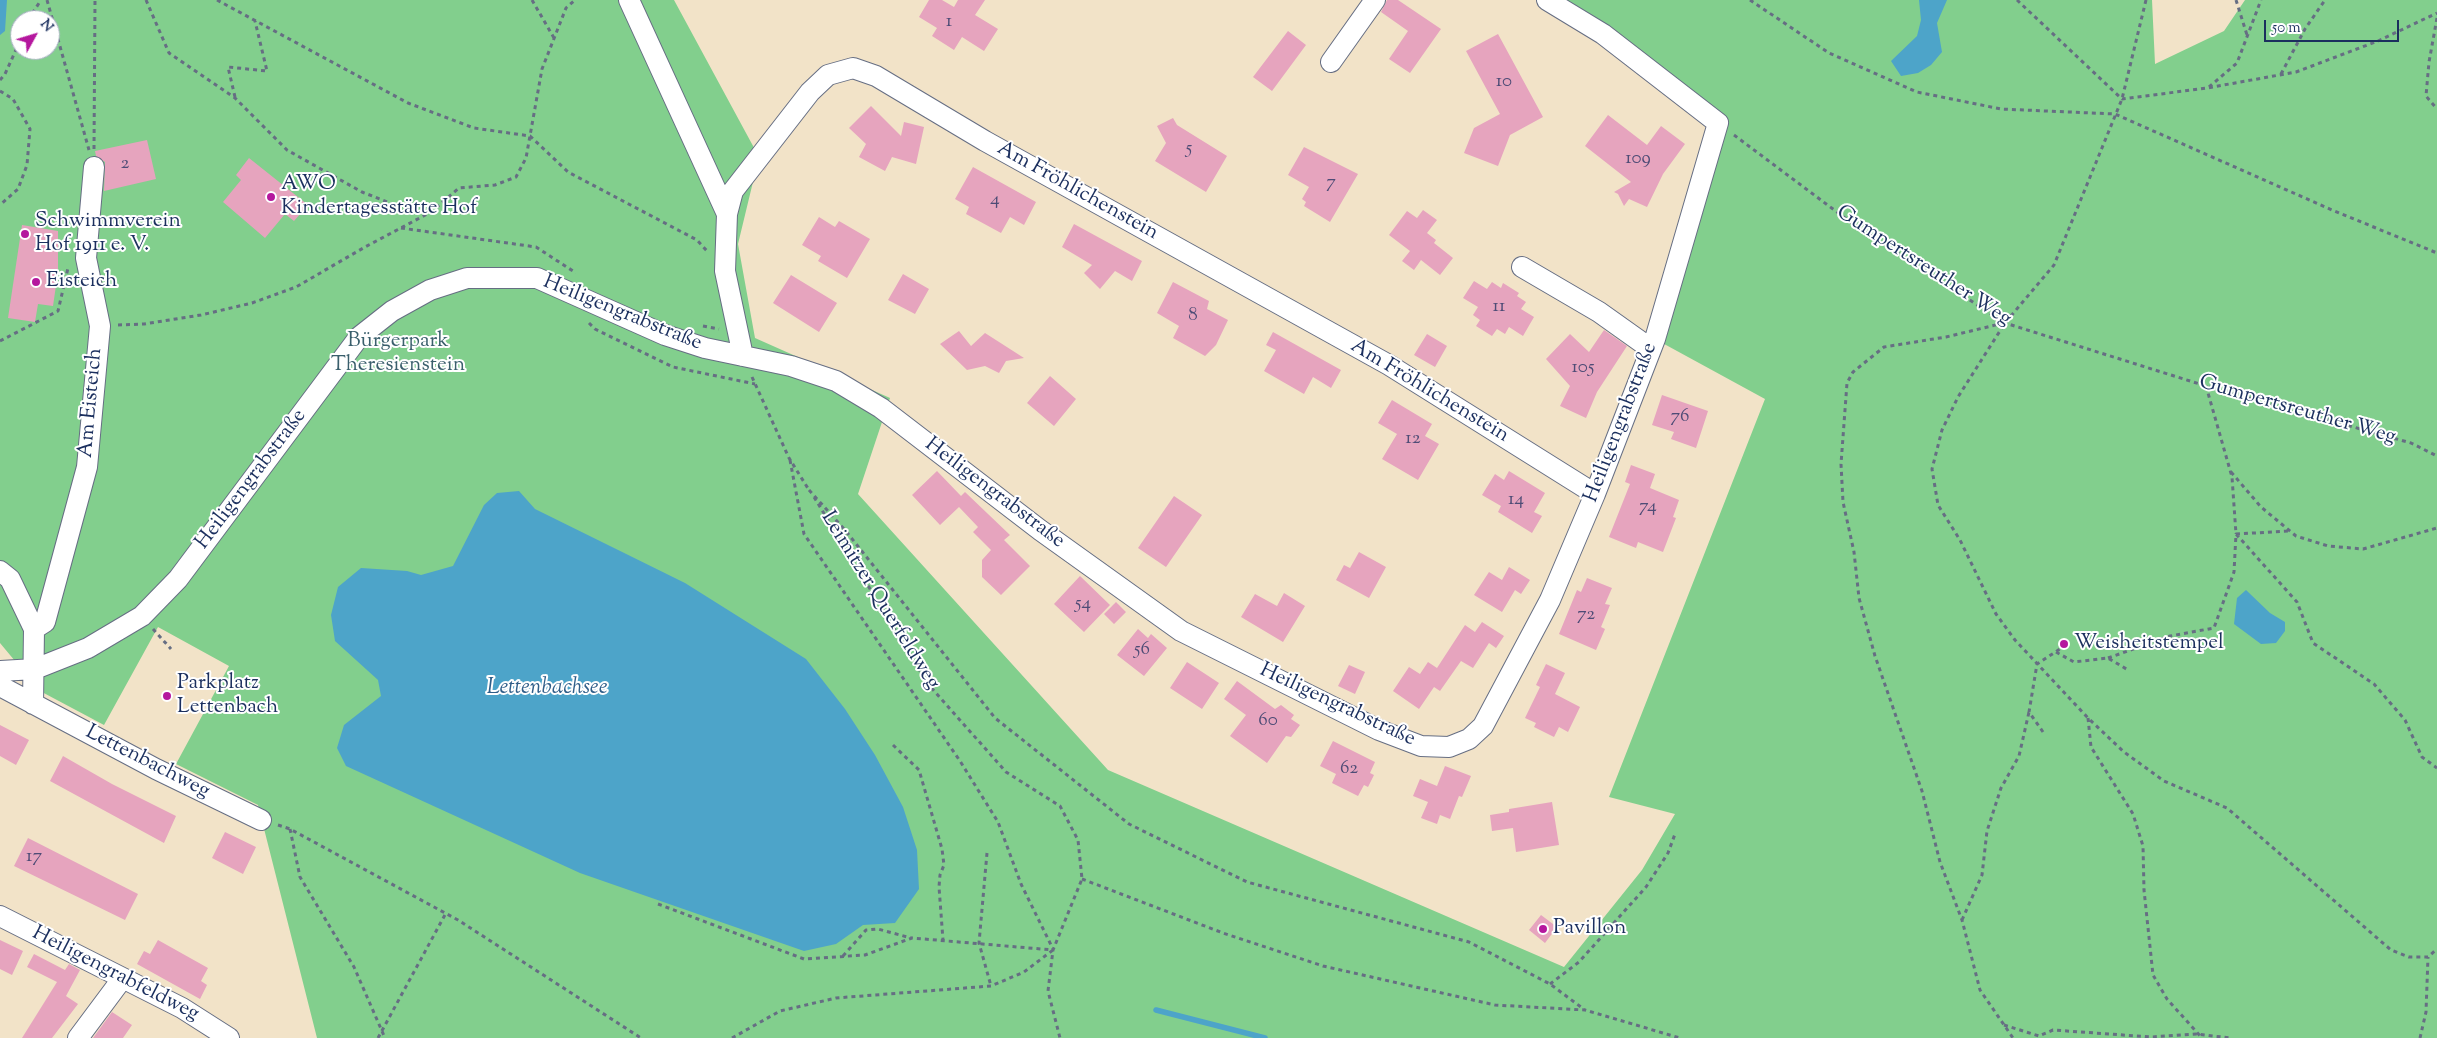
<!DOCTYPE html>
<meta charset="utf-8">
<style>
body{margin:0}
#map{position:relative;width:2437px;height:1038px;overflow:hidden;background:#f2e3c8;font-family:"Sorts Mill Goudy",serif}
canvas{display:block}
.north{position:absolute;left:10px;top:10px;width:50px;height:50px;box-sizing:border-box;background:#fff;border:1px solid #a4acbf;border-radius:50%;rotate:51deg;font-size:14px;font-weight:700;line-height:20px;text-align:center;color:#1b2f5e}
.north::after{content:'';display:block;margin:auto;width:18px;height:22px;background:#b5179e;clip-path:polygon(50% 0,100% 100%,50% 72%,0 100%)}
.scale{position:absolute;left:2264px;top:20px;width:135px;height:22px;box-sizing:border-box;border:2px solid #1b2f5e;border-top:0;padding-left:6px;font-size:15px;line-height:18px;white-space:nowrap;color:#1b2f5e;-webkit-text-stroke:4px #fff;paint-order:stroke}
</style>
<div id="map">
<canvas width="2437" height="1038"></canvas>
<div class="north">N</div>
<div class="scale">50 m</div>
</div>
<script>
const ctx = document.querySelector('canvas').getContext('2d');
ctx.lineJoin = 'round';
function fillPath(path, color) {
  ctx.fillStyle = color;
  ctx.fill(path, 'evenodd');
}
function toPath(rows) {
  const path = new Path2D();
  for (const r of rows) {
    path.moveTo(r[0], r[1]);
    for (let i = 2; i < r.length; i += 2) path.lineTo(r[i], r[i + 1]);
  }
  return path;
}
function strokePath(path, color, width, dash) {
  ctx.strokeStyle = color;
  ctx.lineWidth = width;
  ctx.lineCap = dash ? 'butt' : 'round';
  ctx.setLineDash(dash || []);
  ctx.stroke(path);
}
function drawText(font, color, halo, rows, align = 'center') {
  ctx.font = font + ' "Sorts Mill Goudy",serif';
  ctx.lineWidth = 4;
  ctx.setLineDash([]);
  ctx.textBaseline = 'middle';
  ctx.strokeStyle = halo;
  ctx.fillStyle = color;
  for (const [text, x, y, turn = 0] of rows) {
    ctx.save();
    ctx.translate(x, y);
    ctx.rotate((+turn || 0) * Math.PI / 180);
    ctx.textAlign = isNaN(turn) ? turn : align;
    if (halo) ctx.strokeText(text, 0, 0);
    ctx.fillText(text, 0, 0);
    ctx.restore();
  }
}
fillPath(toPath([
 [0,0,674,0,759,157,738,244,755,338,890,398,858,494,1108,770,1564,967,1642,870,1675,814,1609,797,1765,399,1655,339,1718,123,1547,0,2152,0,2155,64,2224,31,2245,0,2437,0,2437,1038,317,1038,258,805,176,764,229,666,158,627,104,725,40,691,0,643],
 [20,20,50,20,50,50,20,50]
]), '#82cf8d');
fillPath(toPath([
 [0,0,7,0,5,31,0,35],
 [1919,0,1947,0,1937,23,1942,52,1931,65,1918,73,1901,76,1891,61,1917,36,1921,20],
 [519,491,535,509,685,583,806,659,845,709,875,755,903,807,917,850,919,889,895,923,863,925,836,944,804,951,580,873,346,766,337,748,344,725,381,696,378,680,335,641,331,615,338,587,361,568,407,571,421,575,453,566,484,505,497,493],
 [2246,590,2270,613,2285,622,2285,631,2276,643,2261,644,2234,624,2237,598]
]), '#4da4c9');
strokePath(toPath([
 [1156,1010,1265,1038]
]), '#4da4c9', 5.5);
fillPath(toPath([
 [929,0,942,0,954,7,958,0,985,0,975,15,998,29,984,51,962,37,954,50,932,36,937,28,919,17],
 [1387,0,1398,0,1441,29,1410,73,1389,59,1408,31,1381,12],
 [1288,31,1306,45,1272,91,1253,77],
 [1498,34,1543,117,1510,135,1498,166,1464,153,1474,128,1500,114,1466,51],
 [871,106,901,136,904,122,924,127,916,164,892,157,885,171,859,157,866,144,849,128],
 [1608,115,1647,145,1661,126,1685,144,1663,174,1647,207,1629,199,1624,206,1618,194,1614,192,1631,182,1585,146],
 [1173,118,1177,125,1227,156,1206,192,1155,161,1166,143,1157,126],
 [147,140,156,179,104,191,105,162,96,156,95,151],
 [1304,147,1358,174,1330,222,1304,206,1306,202,1302,199,1309,187,1288,175],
 [249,158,308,205,294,221,285,214,265,238,223,202,241,180,236,175],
 [973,167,1036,202,1024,225,1010,217,1001,233,966,214,969,207,955,199],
 [1423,210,1437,220,1427,233,1436,240,1434,243,1453,258,1440,275,1421,260,1414,270,1402,261,1410,251,1389,235,1407,211,1417,218],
 [819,217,835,227,839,221,870,239,847,278,818,261,821,256,802,245],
 [1074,224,1142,261,1132,281,1115,271,1100,289,1084,273,1092,265,1062,247],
 [22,225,58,231,58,272,53,306,38,304,35,322,8,318],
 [903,274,929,289,915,314,888,300],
 [791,275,837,303,819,332,773,303],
 [1474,281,1487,289,1492,282,1501,288,1503,283,1519,293,1517,296,1526,302,1521,309,1534,317,1523,336,1509,327,1505,334,1497,329,1492,336,1476,326,1480,320,1473,315,1478,307,1463,298],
 [1173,282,1209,301,1207,309,1228,320,1216,345,1205,356,1173,338,1179,326,1157,313],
 [1604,330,1627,346,1597,392,1586,418,1560,406,1570,386,1546,359,1570,334,1589,352],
 [959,331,971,346,985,333,1024,358,1006,361,999,373,985,366,967,370,940,344],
 [1273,332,1341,370,1331,388,1313,377,1304,394,1264,371,1276,350,1266,345],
 [1427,334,1447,346,1435,367,1414,355],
 [1050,376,1076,399,1054,426,1027,403],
 [1662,395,1708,411,1696,448,1671,439,1674,432,1652,425],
 [1392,400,1432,424,1425,436,1439,444,1418,480,1382,459,1397,434,1378,423],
 [1631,465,1655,474,1650,488,1679,500,1673,517,1676,518,1663,552,1638,542,1636,548,1609,537,1630,484,1625,482],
 [937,471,961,496,965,492,1010,535,1004,540,1030,566,1001,595,982,577,982,560,991,550,973,532,978,527,959,507,940,525,912,495],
 [1509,471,1545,493,1534,512,1542,516,1532,533,1498,512,1501,506,1482,495,1495,474,1504,480],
 [1174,496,1202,515,1166,567,1138,548],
 [1359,552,1386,567,1369,598,1336,580,1344,565,1350,568],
 [1509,567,1530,580,1521,594,1515,590,1502,612,1474,595,1489,572,1502,580],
 [1080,576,1110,605,1084,632,1054,604],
 [1587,578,1612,588,1605,604,1610,605,1601,627,1605,629,1596,650,1559,634,1577,590,1581,592],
 [1284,593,1305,606,1283,642,1241,617,1255,594,1277,606],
 [1116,602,1126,612,1114,624,1104,614],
 [1482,622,1504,636,1496,648,1489,643,1473,668,1461,661,1440,691,1434,687,1419,709,1393,691,1409,667,1420,674,1428,662,1437,668,1465,625,1475,632],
 [1138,629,1148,638,1151,634,1167,648,1144,676,1117,655],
 [1187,662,1219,683,1202,709,1170,688],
 [1546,664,1565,673,1555,694,1580,707,1568,732,1559,727,1554,737,1534,727,1536,723,1525,718,1540,687,1536,685],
 [1349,665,1365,672,1355,694,1338,686],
 [1237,681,1275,709,1281,705,1294,715,1291,719,1300,725,1291,737,1286,736,1267,763,1230,736,1246,715,1224,699],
 [0,725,29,740,16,765,0,756],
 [1333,741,1375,762,1370,773,1374,775,1368,787,1364,785,1358,796,1332,783,1336,774,1320,766],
 [63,756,112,784,176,816,164,843,50,781],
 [1445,766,1471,776,1462,797,1459,796,1450,819,1440,815,1437,824,1421,818,1428,802,1413,796,1420,779,1437,786],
 [1552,802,1559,845,1516,852,1513,828,1492,831,1490,815,1509,812,1509,809],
 [225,832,256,847,243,874,212,858],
 [28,838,138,894,125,920,14,866],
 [1541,915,1557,927,1545,943,1529,930],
 [0,940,23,951,12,975,0,969],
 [158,940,208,968,201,981,207,985,200,999,137,964,144,951,150,954],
 [34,954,65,970,69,964,80,970,66,996,78,1004,52,1038,22,1038,57,982,27,967],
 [112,1012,132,1025,123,1038,93,1038]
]), '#e6a4be');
const minor = toPath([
 [629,0,727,214],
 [1331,62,1375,0],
 [1522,267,1599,312,1651,349],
 [743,356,725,271,727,214,733,191,810,92,828,75,853,68,876,76,985,141,1389,365,1595,494],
 [0,571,10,579,34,629,33,704],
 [34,629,45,622,87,467,100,326,86,258,94,167],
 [0,671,35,669,88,648,142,616,178,579,359,337,392,311,430,290,467,278,537,278,665,335,705,348,791,366,836,381,881,408,1040,530,1181,631,1379,730,1421,746,1449,747,1469,739,1483,726,1550,600,1595,494,1655,339,1718,123,1603,34,1547,0],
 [0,686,156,769,261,820],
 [0,916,182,1008,229,1038],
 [78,1038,122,979]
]);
strokePath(minor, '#666e83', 22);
strokePath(toPath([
 [47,0,89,150],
 [146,0,169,53,235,98,287,150,362,192,395,205,430,212],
 [217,0,408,103,474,128,530,136,568,172,697,240,707,251],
 [532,0,554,38],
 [1750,0,1829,53,1917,92,2001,109,2115,114,2332,210,2437,253],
 [2017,0,2122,99,2207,88,2296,72,2378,41,2437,13],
 [2146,0,2122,99,2054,265,2005,323,1958,397,1942,430,1932,469,1938,505,1960,540,1996,614,2015,640,2088,718,2124,752,2164,781,2227,808,2391,950,2409,957,2428,957,2437,949],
 [2236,0,2247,35],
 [2437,18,2429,62,2426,96,2437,109],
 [28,20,41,0],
 [2281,74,2305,29,2325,0],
 [0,80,5,74,20,41],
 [2209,87,2237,63,2261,0],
 [0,91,13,99,30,129,27,165,18,189,0,205],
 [235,97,228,67,267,71,255,21],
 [1734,135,1853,224,2005,323,2206,386,2411,443,2437,456],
 [94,149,95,0],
 [401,228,536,247,576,273],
 [589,323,595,329,673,367,755,384],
 [2004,323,1946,337,1884,347,1853,372,1847,383,1841,464,1843,502,1854,552,1859,598,1875,656,1922,791,1940,862,1962,920,1980,990,2013,1038],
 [118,325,144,324,201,315,252,303,296,287,365,247,431,212,459,188,495,185,516,177,526,158,542,69,566,8,575,0],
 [703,326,719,329],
 [0,341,58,311,68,268],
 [752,377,789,458,809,490],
 [2206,386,2232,477,2236,534,2297,602,2313,643,2374,684,2405,720,2422,757,2437,768],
 [790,460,804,534,960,761,998,822,1021,884,1053,949],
 [2231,472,2261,507,2296,536,2328,546,2363,549,2437,528],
 [809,490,845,530,995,718,1129,824,1247,882,1469,942,1550,984,1585,1010],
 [814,497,928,684,1006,772,1060,806,1078,840,1082,879,1053,950,1048,991,1060,1038],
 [153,629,171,649],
 [2056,652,2074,662,2108,658,2128,670],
 [2108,658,2170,636,2214,628,2234,572,2236,534,2290,531],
 [2088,718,2091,747,2133,814,2143,846,2144,890,2153,975,2167,999,2202,1038],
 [2043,732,2029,712,2037,664,2063,647],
 [893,745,919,770,942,849,944,865,940,875,939,887,943,940],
 [278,825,290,829,458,920,641,1038],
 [290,829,300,877,354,967,385,1038],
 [987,853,979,943,991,986],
 [1082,879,1223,933,1323,966,1495,1005,1585,1010,1680,1038],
 [658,904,804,959,865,955,912,938,1053,950],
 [1962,920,1982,875,1987,831,2001,788,2019,756,2029,712],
 [843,956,866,930,878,929,911,938],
 [1550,984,1579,962,1646,887,1668,853,1675,834],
 [2004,1025,2039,1036,2053,1030,2151,1037,2197,1034,2230,1038],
 [378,1038,446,913],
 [732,1038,780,1011,836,998,991,986,1024,972,1053,950],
 [2420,1038,2426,1012,2428,957]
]), '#666e83', 3, [4, 4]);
strokePath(minor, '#fff', 20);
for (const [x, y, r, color] of [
 [271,197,5,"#b5179e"],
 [25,234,5,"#b5179e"],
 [36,282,5,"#b5179e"],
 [2064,644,5,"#b5179e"],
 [167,696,5,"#b5179e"],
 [1543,929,5,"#b5179e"]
]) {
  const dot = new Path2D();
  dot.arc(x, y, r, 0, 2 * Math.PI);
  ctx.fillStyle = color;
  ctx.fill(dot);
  strokePath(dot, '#fff', 2);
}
drawText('19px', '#4e4c76', null, [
 ["1",949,23],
 ["10",1504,83],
 ["5",1189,150],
 ["109",1638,160],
 ["2",125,165],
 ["7",1331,184],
 ["4",995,201],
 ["11",1499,308],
 ["8",1193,317],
 ["105",1583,369],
 ["76",1680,418],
 ["12",1413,440],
 ["14",1516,501],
 ["74",1648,508],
 ["54",1083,605],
 ["72",1586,616],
 ["56",1142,651],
 ["60",1268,722],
 ["62",1349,770],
 ["17",34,858]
]);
drawText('21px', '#1b2f5e', '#fff', [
 ["AWO",281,185],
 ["Kindertagesstätte Hof",281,209],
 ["Schwimmverein",35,222],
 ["Hof 1911 e. V.",35,246],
 ["Eisteich",46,282],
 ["Weisheitstempel",2074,644],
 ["Parkplatz",177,684],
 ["Lettenbach",177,708],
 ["Pavillon",1553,929]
], 'left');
drawText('21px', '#1b2f5e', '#fff', [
 ["Am Fröhlichenstein",1077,192,29],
 ["Gumpertsreuther Weg",1923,267,33],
 ["Heiligengrabstraße",622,314,22],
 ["Am Fröhlichenstein",1429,392,31],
 ["Am Eisteich",92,403,-85],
 ["Gumpertsreuther Weg",2297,411,16],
 ["Heiligengrabstraße",1622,423,-69],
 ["Heiligengrabstraße",252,480,-53],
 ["Heiligengrabstraße",994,494,37],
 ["Leimitzer Querfeldweg",879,601,58],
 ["Heiligengrabstraße",1337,706,25],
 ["Lettenbachweg",147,763,27],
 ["Heiligengrabfeldweg",115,975,27]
]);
drawText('21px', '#3a5f6c', '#fff', [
 ["Bürgerpark",398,342],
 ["Theresienstein",398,366]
]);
drawText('italic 22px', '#2f5e89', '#fff', [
 ["Lettenbachsee",547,689]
]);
</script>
